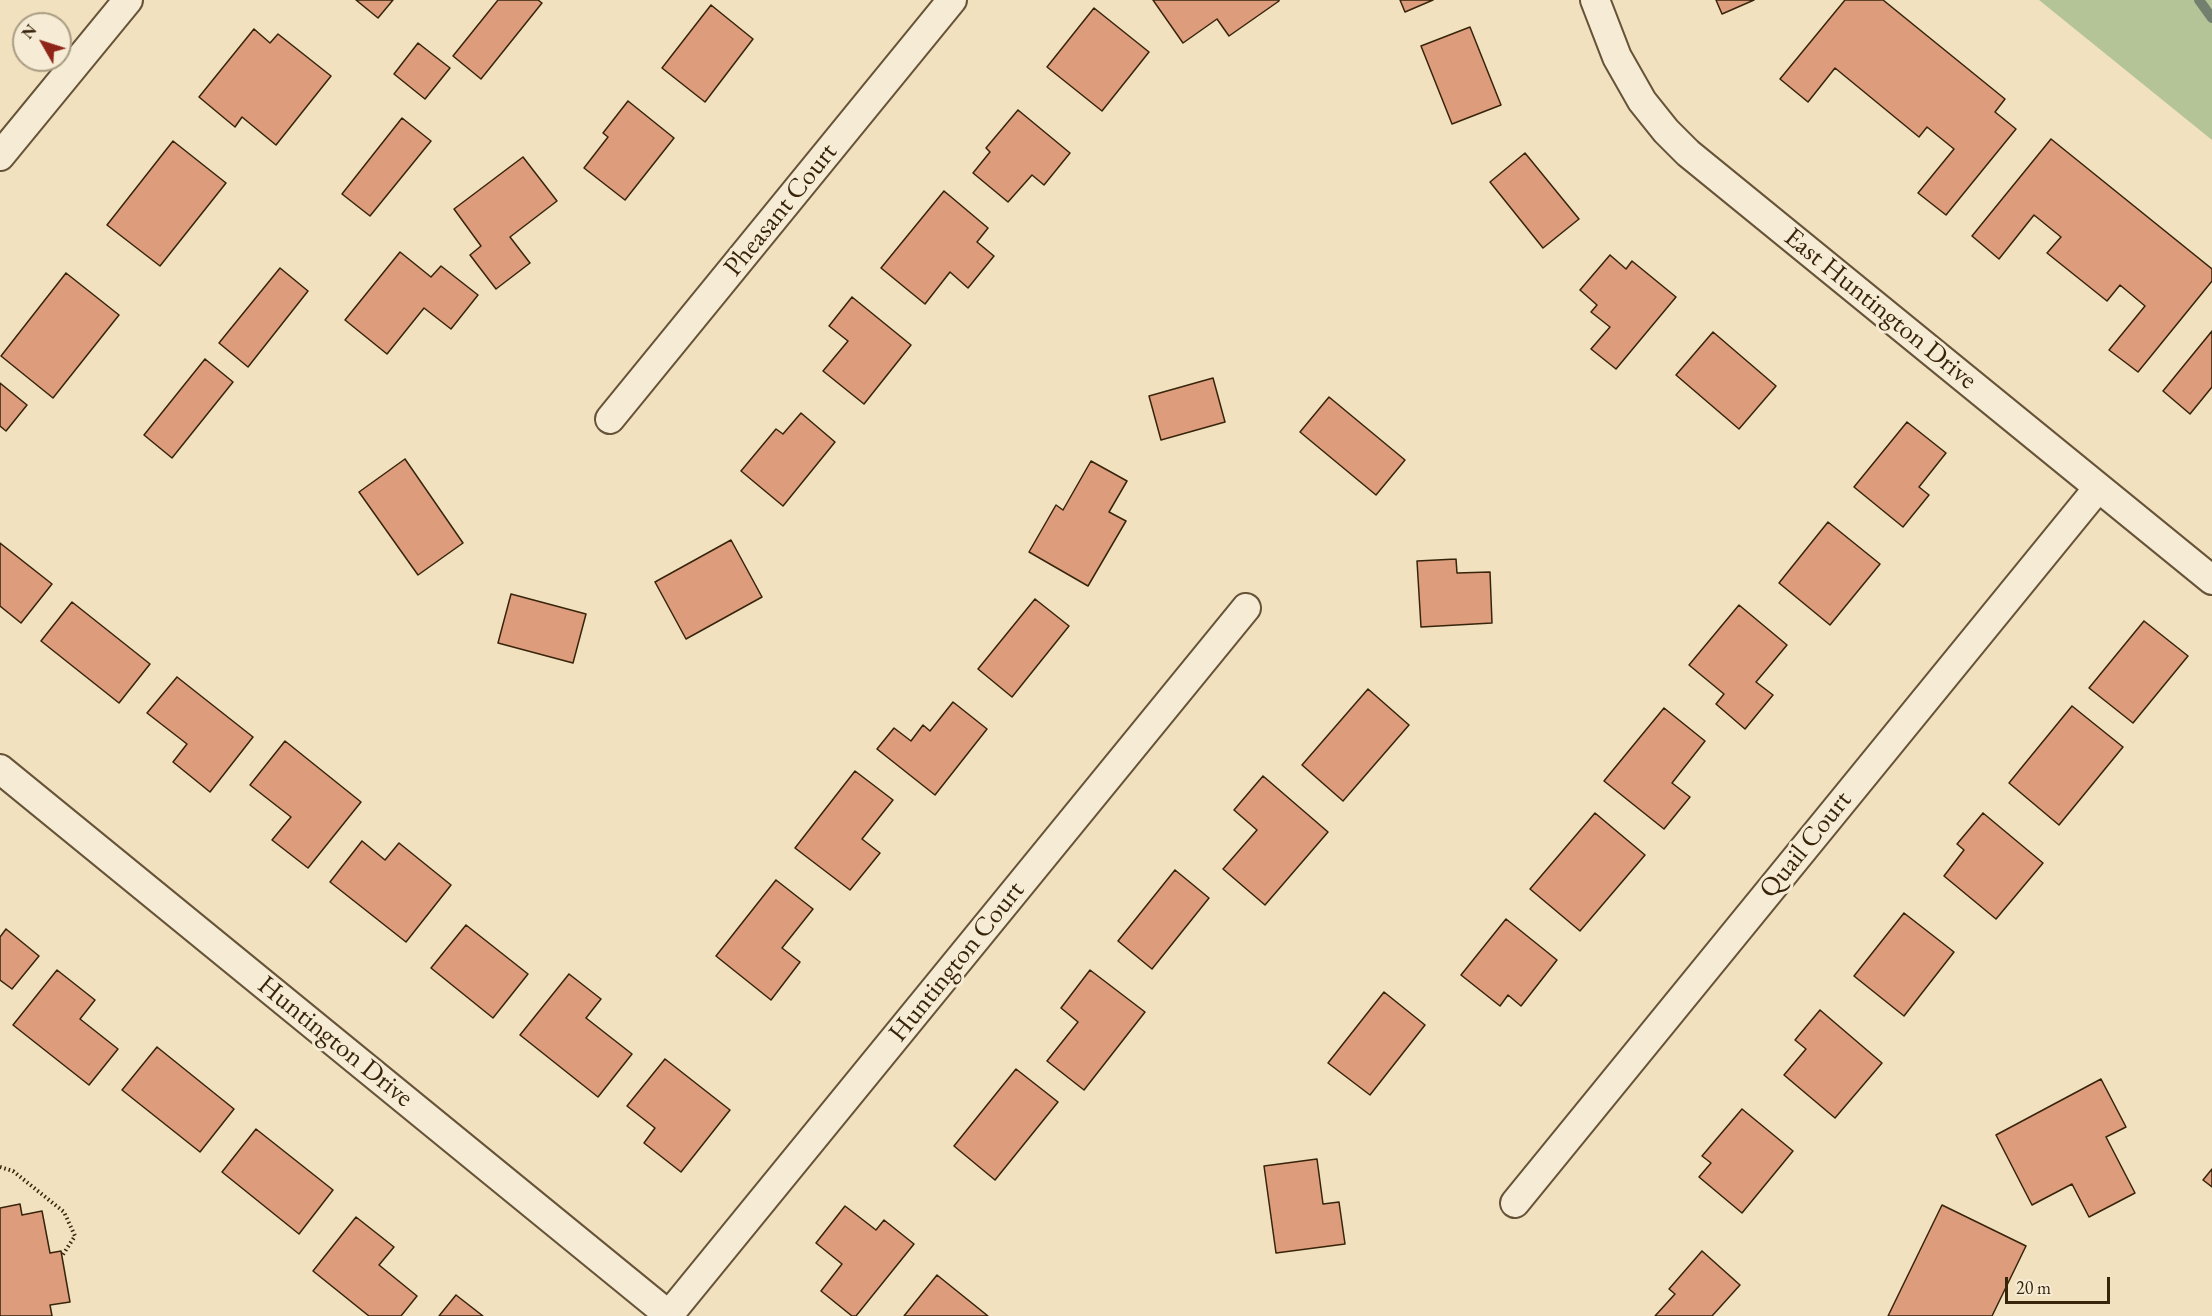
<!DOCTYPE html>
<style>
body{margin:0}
#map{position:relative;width:2212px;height:1316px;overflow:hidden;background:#f1e1bf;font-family:"EB Garamond",serif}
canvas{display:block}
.north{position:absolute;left:12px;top:12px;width:60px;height:60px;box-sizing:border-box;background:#f6ecd5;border:2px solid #aa9c84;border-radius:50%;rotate:309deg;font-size:16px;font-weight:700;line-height:24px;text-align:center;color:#37240b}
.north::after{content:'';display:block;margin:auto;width:21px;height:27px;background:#8f2418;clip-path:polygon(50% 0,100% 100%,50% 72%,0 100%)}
.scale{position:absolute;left:2005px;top:1277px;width:105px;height:27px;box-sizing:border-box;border:3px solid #37240b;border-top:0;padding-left:8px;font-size:18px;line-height:21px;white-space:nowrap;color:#37240b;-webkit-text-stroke:4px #f6ecd5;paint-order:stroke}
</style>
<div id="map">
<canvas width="2212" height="1316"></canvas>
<div class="north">N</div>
<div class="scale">20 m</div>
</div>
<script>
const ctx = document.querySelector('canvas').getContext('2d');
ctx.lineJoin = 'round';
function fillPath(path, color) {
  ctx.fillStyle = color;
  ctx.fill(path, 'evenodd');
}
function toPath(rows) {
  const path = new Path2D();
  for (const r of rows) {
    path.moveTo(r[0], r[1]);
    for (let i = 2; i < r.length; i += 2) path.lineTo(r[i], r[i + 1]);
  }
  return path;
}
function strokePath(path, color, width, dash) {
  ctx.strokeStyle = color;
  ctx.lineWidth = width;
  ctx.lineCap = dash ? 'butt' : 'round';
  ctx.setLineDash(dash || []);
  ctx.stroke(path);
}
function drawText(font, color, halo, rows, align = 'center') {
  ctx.font = font + ' "EB Garamond",serif';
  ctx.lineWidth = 6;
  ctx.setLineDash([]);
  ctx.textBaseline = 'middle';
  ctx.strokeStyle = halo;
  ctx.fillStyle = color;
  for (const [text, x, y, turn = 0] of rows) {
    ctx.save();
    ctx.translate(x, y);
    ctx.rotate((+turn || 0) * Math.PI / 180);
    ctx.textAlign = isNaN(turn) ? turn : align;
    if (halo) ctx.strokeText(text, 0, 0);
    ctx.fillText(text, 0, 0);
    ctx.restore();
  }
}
fillPath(toPath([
 [2039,0,2212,0,2212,140]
]), '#b4c497');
strokePath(toPath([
 [2199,0,2212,18]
]), '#73806f', 10);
const building = toPath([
 [356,0,393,0,378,18,356,0],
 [498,0,538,0,542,3,481,79,453,56,498,0],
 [1153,0,1279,0,1279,1,1229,36,1217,19,1183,43,1153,0],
 [1400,0,1433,0,1405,12,1400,0],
 [1716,0,1754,0,1722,14,1716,0],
 [1845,0,1883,0,2005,99,1995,112,2016,129,1946,215,1918,193,1954,149,1927,127,1919,137,1835,68,1808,102,1780,79,1845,0],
 [711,5,753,39,705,102,662,68,711,5],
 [1094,8,1149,52,1102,111,1047,67,1094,8],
 [1470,27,1501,105,1452,124,1421,46,1470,27],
 [254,29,270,43,278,34,331,76,276,145,242,117,235,127,199,97,254,29],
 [418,43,450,68,425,99,394,74,418,43],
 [628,101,674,138,625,200,584,168,608,137,603,133,628,101],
 [1018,110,1070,153,1044,185,1032,175,1008,202,973,173,990,152,986,148,1018,110],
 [402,118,431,141,370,216,342,194,402,118],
 [2051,139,2212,269,2212,281,2138,372,2109,350,2145,306,2120,285,2107,301,2047,253,2061,237,2034,215,1999,259,1972,236,2051,139],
 [173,141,226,183,160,266,107,225,173,141],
 [1525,153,1579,219,1543,248,1490,182,1525,153],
 [523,157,557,201,510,237,530,263,496,289,470,255,481,246,454,209,523,157],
 [944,191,988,228,977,242,994,256,968,288,950,272,925,304,881,268,944,191],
 [400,252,431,277,441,266,478,295,451,329,424,308,387,354,345,320,400,252],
 [1610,255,1626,269,1632,261,1676,297,1616,369,1591,349,1610,327,1591,312,1597,305,1580,290,1610,255],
 [280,268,308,291,248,367,219,343,280,268],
 [66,273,119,315,53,398,1,356,66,273],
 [852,297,911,345,864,404,823,371,848,341,829,326,852,297],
 [2212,331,2212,387,2190,414,2163,391,2212,331],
 [1713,332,1776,386,1739,429,1676,375,1713,332],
 [205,359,233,382,172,458,144,435,205,359],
 [1213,378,1225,422,1161,440,1149,396,1213,378],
 [0,383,27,405,6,431,0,426,0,383],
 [1329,397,1405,460,1376,495,1300,432,1329,397],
 [801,413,835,442,783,506,741,471,776,429,783,434,801,413],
 [1907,422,1946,453,1919,487,1929,495,1903,527,1854,487,1907,422],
 [405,459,463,543,418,575,359,492,405,459],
 [1091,461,1127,481,1109,512,1126,521,1088,586,1029,552,1056,505,1063,510,1091,461],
 [1828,522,1880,564,1830,625,1779,583,1828,522],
 [731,540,762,597,686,639,655,582,731,540],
 [0,543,52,584,21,623,0,606,0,543],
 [1456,559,1457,573,1490,572,1492,623,1421,627,1417,561,1456,559],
 [511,594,586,614,573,663,498,643,511,594],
 [1035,599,1069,626,1012,697,978,669,1035,599],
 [72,602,150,664,119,703,41,641,72,602],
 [1739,605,1787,645,1756,682,1773,695,1745,729,1716,704,1724,694,1689,665,1739,605],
 [2144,621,2188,656,2133,723,2089,688,2144,621],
 [177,677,253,737,210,792,173,762,187,744,147,713,177,677],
 [1368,689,1409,725,1343,801,1302,765,1368,689],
 [953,702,987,729,935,795,877,749,894,728,911,741,923,725,930,731,953,702],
 [2072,706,2123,747,2059,825,2009,783,2072,706],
 [1664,708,1705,741,1672,783,1690,797,1664,829,1604,781,1664,708],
 [285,741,361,802,308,868,272,840,291,817,250,785,285,741],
 [855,771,893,800,862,839,880,853,850,890,795,848,855,771],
 [1263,776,1328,832,1265,905,1223,869,1257,830,1234,810,1263,776],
 [1595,813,1645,855,1580,931,1530,889,1595,813],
 [1983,813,2043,863,1996,919,1944,876,1964,850,1957,844,1983,813],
 [362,841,385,860,399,843,451,885,406,942,330,882,362,841],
 [1175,870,1209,898,1152,969,1118,941,1175,870],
 [776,880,813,909,782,948,800,962,771,1000,716,956,776,880],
 [1904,913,1954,952,1904,1016,1854,976,1904,913],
 [1506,919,1557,960,1521,1006,1508,995,1500,1006,1461,975,1506,919],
 [466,925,528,974,493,1018,431,968,466,925],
 [6,929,39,956,12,989,0,980,0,937,6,929],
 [57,970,95,1000,80,1019,118,1049,89,1085,13,1025,57,970],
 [1090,970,1145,1012,1084,1090,1047,1061,1078,1022,1061,1008,1090,970],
 [569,974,601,999,586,1018,632,1054,598,1097,520,1035,569,974],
 [1384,992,1425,1025,1370,1095,1328,1063,1384,992],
 [1820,1010,1882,1063,1835,1118,1784,1075,1806,1049,1795,1040,1820,1010],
 [157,1047,234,1109,200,1152,122,1090,157,1047],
 [665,1059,730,1110,681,1172,644,1143,655,1128,627,1106,665,1059],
 [1016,1069,1058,1102,995,1180,954,1146,1016,1069],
 [2101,1079,2126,1127,2106,1137,2135,1193,2089,1217,2072,1184,2032,1205,1996,1135,2101,1079],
 [1742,1109,1793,1151,1742,1213,1699,1177,1711,1163,1702,1156,1742,1109],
 [256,1129,333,1190,299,1234,222,1172,256,1129],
 [1317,1159,1323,1204,1339,1202,1345,1244,1276,1253,1264,1166,1317,1159],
 [2212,1169,2212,1187,2203,1180,2212,1169],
 [20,1204,22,1215,42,1211,50,1253,61,1251,70,1302,50,1305,52,1316,0,1316,0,1208,20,1204],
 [1942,1205,2026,1246,1992,1316,1888,1316,1942,1205],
 [845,1206,876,1230,884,1220,914,1244,856,1316,852,1316,821,1291,842,1264,816,1243,845,1206],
 [356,1217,394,1247,379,1265,417,1296,401,1316,369,1316,313,1271,356,1217],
 [1702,1251,1740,1285,1712,1316,1655,1316,1675,1294,1669,1289,1702,1251],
 [937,1275,988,1316,904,1316,937,1275],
 [456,1295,483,1316,439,1316,456,1295]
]);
fillPath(building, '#dd9d7d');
strokePath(building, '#37240b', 1.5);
const street = toPath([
 [1595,0,1617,57,1642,101,1666,131,1688,153,2212,580],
 [0,156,128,0],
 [610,419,952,0],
 [0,769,670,1316],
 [1515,1203,2098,488],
 [668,1316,1246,608]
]);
strokePath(street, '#665338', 32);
strokePath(toPath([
 [0,1167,13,1171,64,1212,75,1236,62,1256]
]), '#37240b', 4, [1.5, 3]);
strokePath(street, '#f6ecd5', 28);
drawText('27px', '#37240b', '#f6ecd5', [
 ["Pheasant Court",781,210,-51],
 ["East Huntington Drive",1880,309,39],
 ["Quail Court",1806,845,-51],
 ["Huntington Court",957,962,-51],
 ["Huntington Drive",335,1042,39]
]);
</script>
